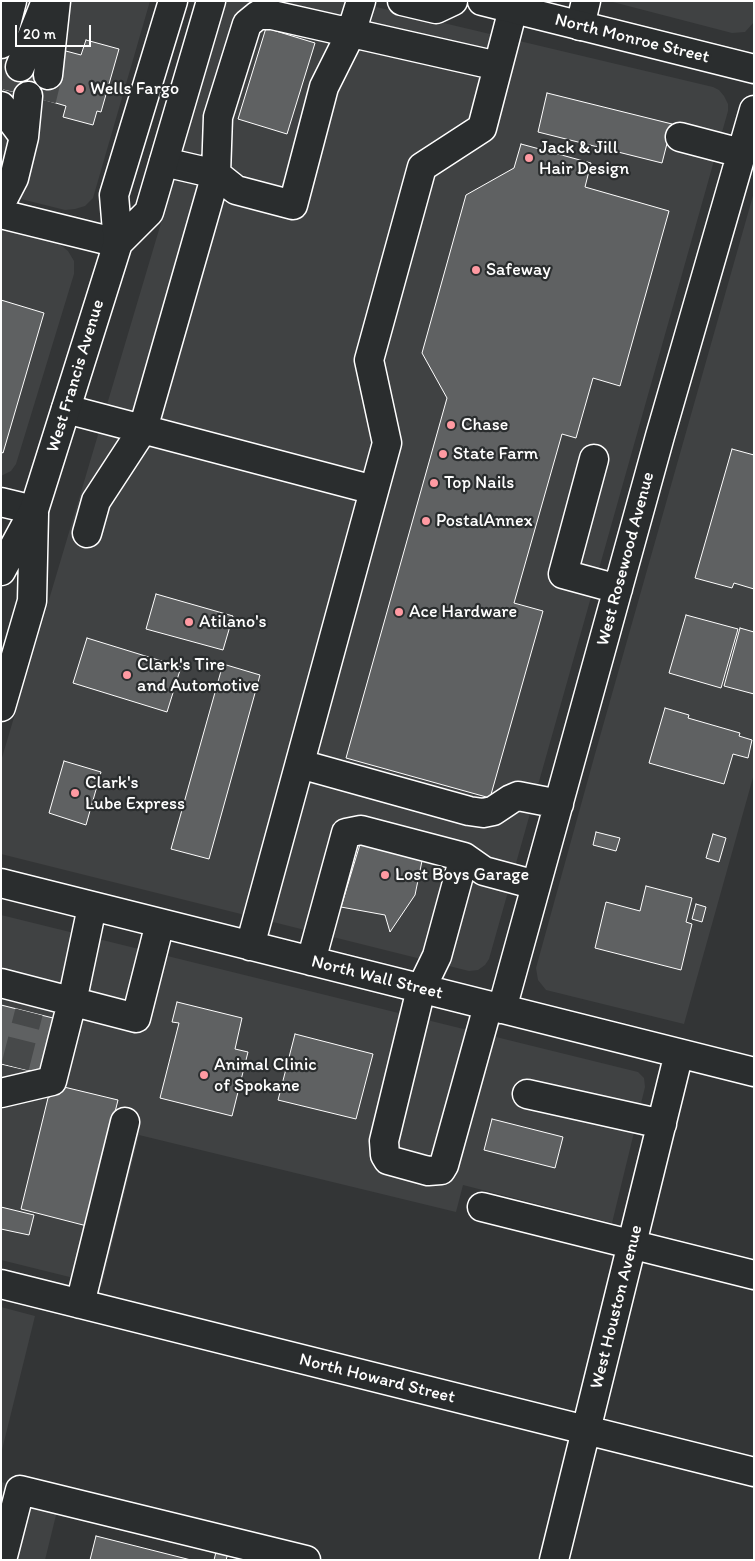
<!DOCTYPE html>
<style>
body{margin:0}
#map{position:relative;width:755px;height:1561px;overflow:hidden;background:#333536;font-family:Itim,sans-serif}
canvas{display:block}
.frame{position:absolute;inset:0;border:2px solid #fff;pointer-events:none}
.scale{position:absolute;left:15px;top:25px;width:76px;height:22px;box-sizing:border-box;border:2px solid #fff;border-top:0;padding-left:6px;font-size:15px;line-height:18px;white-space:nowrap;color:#fff;-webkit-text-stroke:4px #2a2d2e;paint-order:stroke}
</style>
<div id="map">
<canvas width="755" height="1561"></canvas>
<div class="frame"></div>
<div class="scale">20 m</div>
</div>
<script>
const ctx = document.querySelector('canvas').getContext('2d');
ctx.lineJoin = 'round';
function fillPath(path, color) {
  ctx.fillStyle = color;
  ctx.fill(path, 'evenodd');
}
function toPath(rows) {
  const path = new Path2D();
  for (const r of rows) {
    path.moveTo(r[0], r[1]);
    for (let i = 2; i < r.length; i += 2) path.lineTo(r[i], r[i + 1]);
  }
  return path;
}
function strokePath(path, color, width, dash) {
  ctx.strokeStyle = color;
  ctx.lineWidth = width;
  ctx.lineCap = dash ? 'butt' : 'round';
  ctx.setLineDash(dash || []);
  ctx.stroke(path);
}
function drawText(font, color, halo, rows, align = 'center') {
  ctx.font = font + ' Itim,sans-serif';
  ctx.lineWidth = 4.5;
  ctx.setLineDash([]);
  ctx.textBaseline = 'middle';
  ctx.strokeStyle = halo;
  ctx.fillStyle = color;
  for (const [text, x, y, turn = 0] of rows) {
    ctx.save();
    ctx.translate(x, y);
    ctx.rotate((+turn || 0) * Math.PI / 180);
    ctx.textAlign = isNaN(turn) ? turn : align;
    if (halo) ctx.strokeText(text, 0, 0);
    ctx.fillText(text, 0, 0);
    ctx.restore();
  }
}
fillPath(toPath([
 [1,1,150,1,93,198,85,206,75,209,65,210,1,194],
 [227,1,351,1,713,87,719,90,724,96,728,104,728,111,489,959,485,965,478,970,469,971,1,854,1,761],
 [609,1,754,1,754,22,745,32,732,33],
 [754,192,754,774,684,1024,546,990,538,980,536,968,595,754],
 [1,229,57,242,68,251,74,261,74,274,16,464,11,471,1,476],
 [1,915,638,1072,644,1078,645,1087,612,1223,463,1185,456,1212,139,1135,102,1285,1,1260],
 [1,1307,35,1316,1,1454],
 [1,1482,10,1484,58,1507,45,1560,1,1560]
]), '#404243');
const building = toPath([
 [266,28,315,43,287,134,238,119,266,28],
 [86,40,119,49,101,112,97,111,93,125,63,117,66,106,49,101,62,50,81,55,86,40],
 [9,64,55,76,49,101,3,89,9,64],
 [547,93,672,124,662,163,538,132,547,93],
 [521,144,591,163,585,187,669,211,620,386,593,378,576,438,562,434,514,603,543,611,490,798,346,758,447,398,422,353,466,195,514,168,521,144],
 [1,300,44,313,3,453,1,452,1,300],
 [732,449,754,455,754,589,734,583,732,588,695,578,732,449],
 [156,594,233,616,223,650,146,629,156,594],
 [686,615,738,629,721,688,669,673,686,615],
 [740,628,754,632,754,694,724,686,740,628],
 [87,638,181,667,167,712,73,683,87,638],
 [223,664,260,675,209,859,171,849,223,664],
 [665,708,689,715,688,718,740,733,739,736,752,740,748,758,733,754,724,784,649,763,665,708],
 [64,761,101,772,86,825,49,813,64,761],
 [596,832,620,838,616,851,593,845,596,832],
 [713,834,726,838,719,862,706,858,713,834],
 [361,841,423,856,415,895,390,932,385,915,341,907,361,841],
 [646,886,692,898,686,922,692,924,681,970,595,948,606,902,640,911,646,886],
 [696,904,706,907,702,922,692,919,696,904],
 [177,1002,242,1018,235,1049,248,1052,232,1116,160,1098,179,1023,172,1022,177,1002],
 [1,1005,61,1020,48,1075,1,1064,1,1005],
 [295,1034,373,1054,356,1119,278,1100,295,1034],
 [64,1087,118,1100,87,1226,21,1209,48,1098,64,1087],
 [492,1119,563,1137,555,1168,484,1150,492,1119],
 [1,1207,34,1215,29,1235,1,1229,1,1207],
 [96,1536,191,1560,90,1560,96,1536],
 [218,1544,230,1547,226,1560,214,1560,218,1544]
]);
fillPath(building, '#5f6162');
strokePath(building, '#fff', 1);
strokePath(toPath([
 [14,92,20,67],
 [42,100,48,75],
 [15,1067,29,1012]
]), '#47494a', 28, [28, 14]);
const minor = toPath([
 [580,26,586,1],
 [1,44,12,1],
 [20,67,46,1],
 [48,75,56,1],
 [1,106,24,137,14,178,1,203],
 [24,137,28,96],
 [680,137,741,153],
 [164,162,216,174,236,190,293,205,324,87,351,33,361,1],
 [1,214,118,243],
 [66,409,374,490],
 [594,459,563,574,618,589],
 [1,502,34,510],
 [87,533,96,501,143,429,216,174,218,117,247,24,258,15,272,15,498,66],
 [300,764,469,811,483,813,493,811,511,799,518,796,559,804],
 [464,857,484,871,536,885],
 [1,883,754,1072],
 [250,946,387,443,369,360,422,167,482,128,513,9],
 [311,961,346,833,361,830,464,857,437,956,421,989,384,1141,385,1155,388,1160,428,1171,441,1170,444,1165,488,1006],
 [1,983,136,1018,160,923],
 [502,1009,660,436,754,110],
 [1,1093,52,1081,72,1002,92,907],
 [527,1094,662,1124],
 [482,1207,754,1275],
 [1,1284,754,1472],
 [80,1304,125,1122],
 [2,1560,20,1490,306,1560],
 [554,1560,679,1053]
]);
const major = toPath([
 [402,1,436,9,453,1],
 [482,1,754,69],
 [118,243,149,212,211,1],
 [1,571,34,510,118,243,114,195,173,1],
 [1,707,32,601,34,514]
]);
strokePath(minor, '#fff', 31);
strokePath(major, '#fff', 31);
strokePath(minor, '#2a2d2e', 28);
strokePath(major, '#2a2d2e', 28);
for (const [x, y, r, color] of [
 [80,89,5,"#ff9aa2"],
 [529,158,5,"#ff9aa2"],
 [476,270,5,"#ff9aa2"],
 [451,425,5,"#ff9aa2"],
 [443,454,5,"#ff9aa2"],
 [434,483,5,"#ff9aa2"],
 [426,521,5,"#ff9aa2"],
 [399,612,5,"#ff9aa2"],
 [189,622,5,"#ff9aa2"],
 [127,675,5,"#ff9aa2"],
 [75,793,5,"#ff9aa2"],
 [385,875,5,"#ff9aa2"],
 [204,1075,5,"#ff9aa2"]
]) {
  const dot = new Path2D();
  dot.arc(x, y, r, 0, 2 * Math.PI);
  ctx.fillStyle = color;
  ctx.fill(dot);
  strokePath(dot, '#2a2d2e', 2);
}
drawText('18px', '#fff', '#2a2d2e', [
 ["North Monroe Street",632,39,14],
 ["West Francis Avenue",76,376,-73],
 ["West Rosewood Avenue",626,559,-75],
 ["North Wall Street",377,978,14],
 ["West Houston Avenue",617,1307,-76],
 ["North Howard Street",377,1379,14]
]);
drawText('18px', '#fff', '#2a2d2e', [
 ["Wells Fargo",90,89],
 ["Jack & Jill",539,148],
 ["Hair Design",539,169],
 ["Safeway",486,270],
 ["Chase",461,425],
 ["State Farm",453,454],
 ["Top Nails",444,483],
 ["PostalAnnex",436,521],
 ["Ace Hardware",409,612],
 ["Atilano's",199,622],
 ["Clark's Tire",137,665],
 ["and Automotive",137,686],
 ["Clark's",85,783],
 ["Lube Express",85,804],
 ["Lost Boys Garage",395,875],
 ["Animal Clinic",214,1065],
 ["of Spokane",214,1086]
], 'left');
</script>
